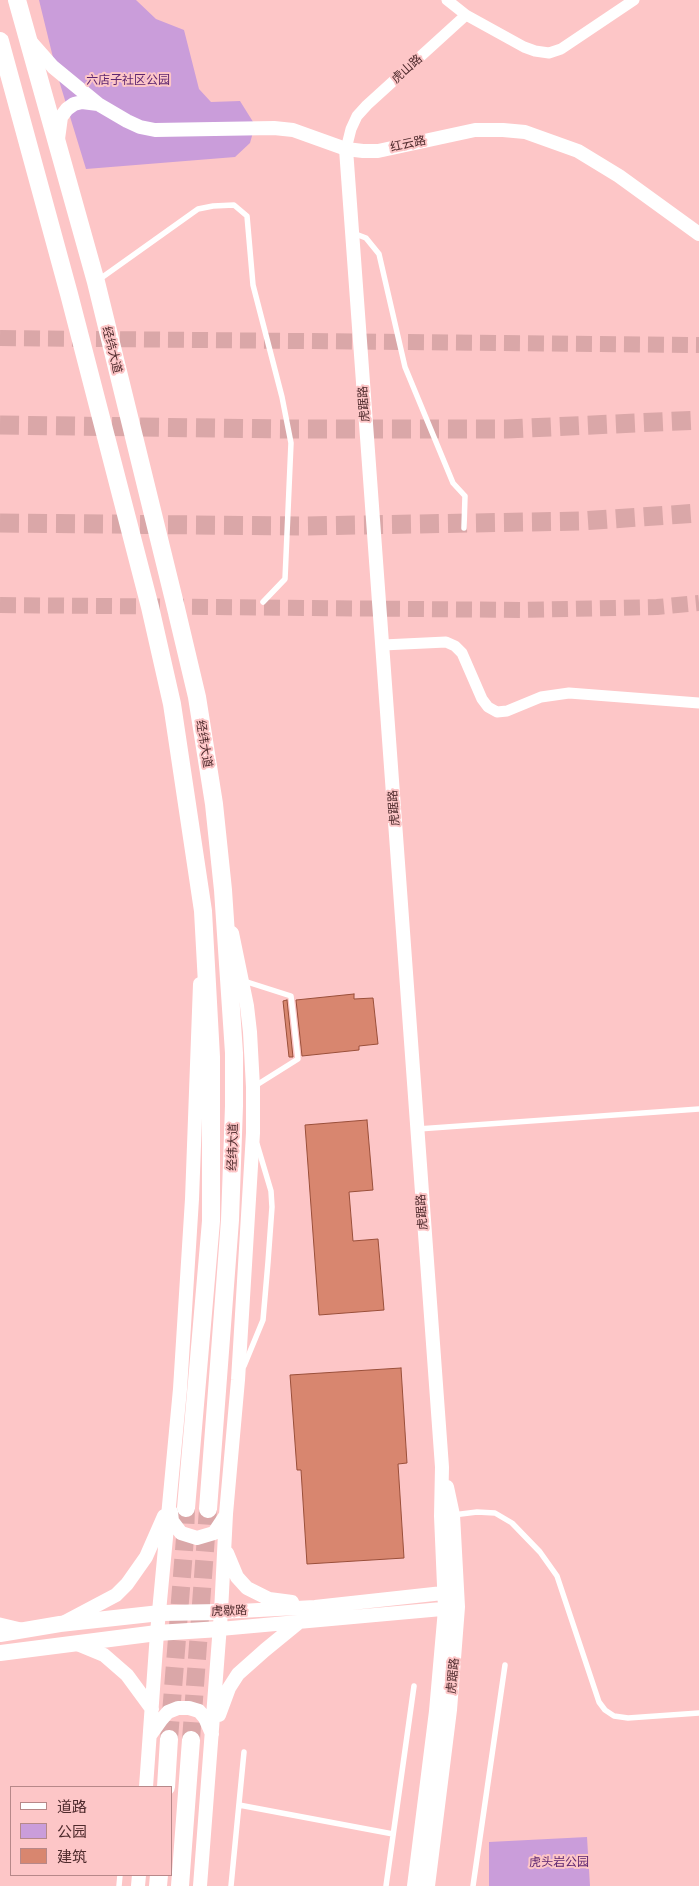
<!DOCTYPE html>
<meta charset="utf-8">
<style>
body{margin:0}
#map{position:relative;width:699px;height:1886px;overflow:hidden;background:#fdc6c7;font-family:"Public Sans","Noto Sans SC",sans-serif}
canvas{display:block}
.legend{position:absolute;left:10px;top:1786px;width:162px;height:90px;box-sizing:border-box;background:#fdc6c7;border:1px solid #b78889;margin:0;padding:6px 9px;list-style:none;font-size:15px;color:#4f2b2d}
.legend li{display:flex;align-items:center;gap:10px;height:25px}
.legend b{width:25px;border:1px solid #b78889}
</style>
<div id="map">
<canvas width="699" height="1886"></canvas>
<ul class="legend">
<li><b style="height:6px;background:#fff"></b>道路</li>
<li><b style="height:14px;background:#ca9dda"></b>公园</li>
<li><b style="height:14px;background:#d8866f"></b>建筑</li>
</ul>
</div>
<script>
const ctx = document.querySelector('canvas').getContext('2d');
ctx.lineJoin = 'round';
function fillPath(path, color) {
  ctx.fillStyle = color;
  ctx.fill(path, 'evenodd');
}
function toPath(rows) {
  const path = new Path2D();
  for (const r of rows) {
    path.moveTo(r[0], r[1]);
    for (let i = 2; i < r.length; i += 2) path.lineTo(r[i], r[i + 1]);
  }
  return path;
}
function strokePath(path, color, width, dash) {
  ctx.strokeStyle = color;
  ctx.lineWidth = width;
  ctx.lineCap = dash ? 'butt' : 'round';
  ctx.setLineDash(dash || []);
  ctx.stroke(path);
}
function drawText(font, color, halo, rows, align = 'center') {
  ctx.font = font + ' "Public Sans","Noto Sans SC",sans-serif';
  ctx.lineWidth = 4;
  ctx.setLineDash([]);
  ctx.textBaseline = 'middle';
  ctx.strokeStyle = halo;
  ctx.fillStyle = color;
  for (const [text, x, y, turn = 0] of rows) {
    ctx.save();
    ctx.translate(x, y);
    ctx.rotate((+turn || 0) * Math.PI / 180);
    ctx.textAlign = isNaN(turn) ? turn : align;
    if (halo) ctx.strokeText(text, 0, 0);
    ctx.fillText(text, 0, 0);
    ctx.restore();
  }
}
fillPath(toPath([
 [39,0,136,0,156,19,184,30,199,89,211,102,240,101,255,125,250,143,235,157,86,169,57,74],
 [587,1837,590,1886,489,1886,489,1842]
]), '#ca9dda');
const building = toPath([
 [354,994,354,999,373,998,378,1044,359,1046,359,1050,302,1056,296,1000,354,994],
 [287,1000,293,1057,289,1057,283,1001,287,1000],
 [367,1120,373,1190,349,1192,353,1241,378,1239,384,1310,319,1315,305,1125,367,1120],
 [401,1368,407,1463,398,1464,404,1558,307,1564,301,1470,297,1470,290,1375,401,1368]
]);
fillPath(building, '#d8866f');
strokePath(building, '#9a4f3a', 1);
strokePath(toPath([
 [0,338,699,345],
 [0,605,521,610,657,607,699,603]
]), '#daa7a8', 16, [16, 8]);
strokePath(toPath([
 [169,1739,185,1538,186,1508],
 [191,1740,208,1509]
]), '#daa7a8', 18, [18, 9]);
strokePath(toPath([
 [0,425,280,429,507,429,699,420],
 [0,523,303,526,582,521,699,513]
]), '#daa7a8', 19, [19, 9]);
strokePath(toPath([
 [353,233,366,238,379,254,405,367,453,483,465,496,464,528],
 [97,281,198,209,213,206,234,205,247,216,253,285,282,397,291,443,285,579,263,602],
 [244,981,291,996,298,1059,255,1086],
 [418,1129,699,1109],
 [244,1366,263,1320,268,1262,272,1207,271,1191,257,1144],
 [453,1515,477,1512,495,1513,512,1523,540,1552,557,1576,599,1702,605,1710,614,1716,628,1718,699,1713],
 [239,1805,393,1834],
 [119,1886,120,1875],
 [231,1886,244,1752],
 [386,1886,414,1686],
 [473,1886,505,1665]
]), '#fff', 5.5);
strokePath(toPath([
 [466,15,524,47,535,51,549,53,561,49,634,0],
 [346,149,351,129,357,116,367,105,466,15,447,0],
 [383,645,446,642,455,646,462,653,482,699,488,707,497,712,507,711,541,697,569,693,699,703],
 [0,1623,21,1628]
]), '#fff', 11);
strokePath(toPath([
 [31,42,53,67,98,104,82,102,74,104,67,109,61,117,58,139],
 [98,104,127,121,140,127,155,130,274,128,293,130,346,149,363,151,378,151,475,130,503,130,525,132,578,151,619,176,699,234],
 [346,149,442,1467,441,1516,445,1609,436,1711,414,1886],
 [171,1512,172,1521,181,1533,197,1538,214,1533,226,1515],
 [227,1553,237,1577,247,1588,269,1599,292,1602],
 [221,1612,315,1607,452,1592],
 [65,1622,116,1595,127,1584,146,1557,164,1516],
 [220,1629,453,1608],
 [75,1643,104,1655,127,1675,152,1709],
 [219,1715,229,1688,238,1674,265,1650,298,1623],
 [151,1734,161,1720,168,1712,178,1708,189,1708,199,1711,205,1718,212,1734],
 [146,1787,157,1633,180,1389,192,1199,200,984],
 [138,1886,139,1875],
 [200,1886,221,1612,226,1514,238,1380,253,1133,253,1087,250,1032,247,1006,232,933],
 [428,1886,450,1710,458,1607,453,1515,447,1487]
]), '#fff', 14);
strokePath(toPath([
 [0,1634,60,1624,160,1613,221,1612],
 [0,1653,157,1633,220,1629]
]), '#fff', 16);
strokePath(toPath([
 [17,0,96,282,174,600,197,697,214,804,223,890,234,1053,234,1106,230,1220,208,1509],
 [0,41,69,294,150,607,172,704,203,911,211,1057,211,1221,186,1508],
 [166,1787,169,1739],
 [158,1886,159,1875],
 [180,1886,191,1740]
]), '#fff', 18);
drawText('12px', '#4f2b2d', '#fdc6c7', [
 ["虎山路",407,69,-42],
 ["红云路",408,144,-12],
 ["经纬大道",112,350,76],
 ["虎踞路",364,404,-94],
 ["经纬大道",204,744,81],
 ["虎踞路",394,808,-94],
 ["经纬大道",233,1147,-88],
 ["虎踞路",422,1212,-94],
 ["虎歇路",229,1611,-2],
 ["虎踞路",453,1676,-85]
]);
drawText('12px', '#5e2670', '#fdc6c7', [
 ["六店子社区公园",128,80],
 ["虎头岩公园",559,1862]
]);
</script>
